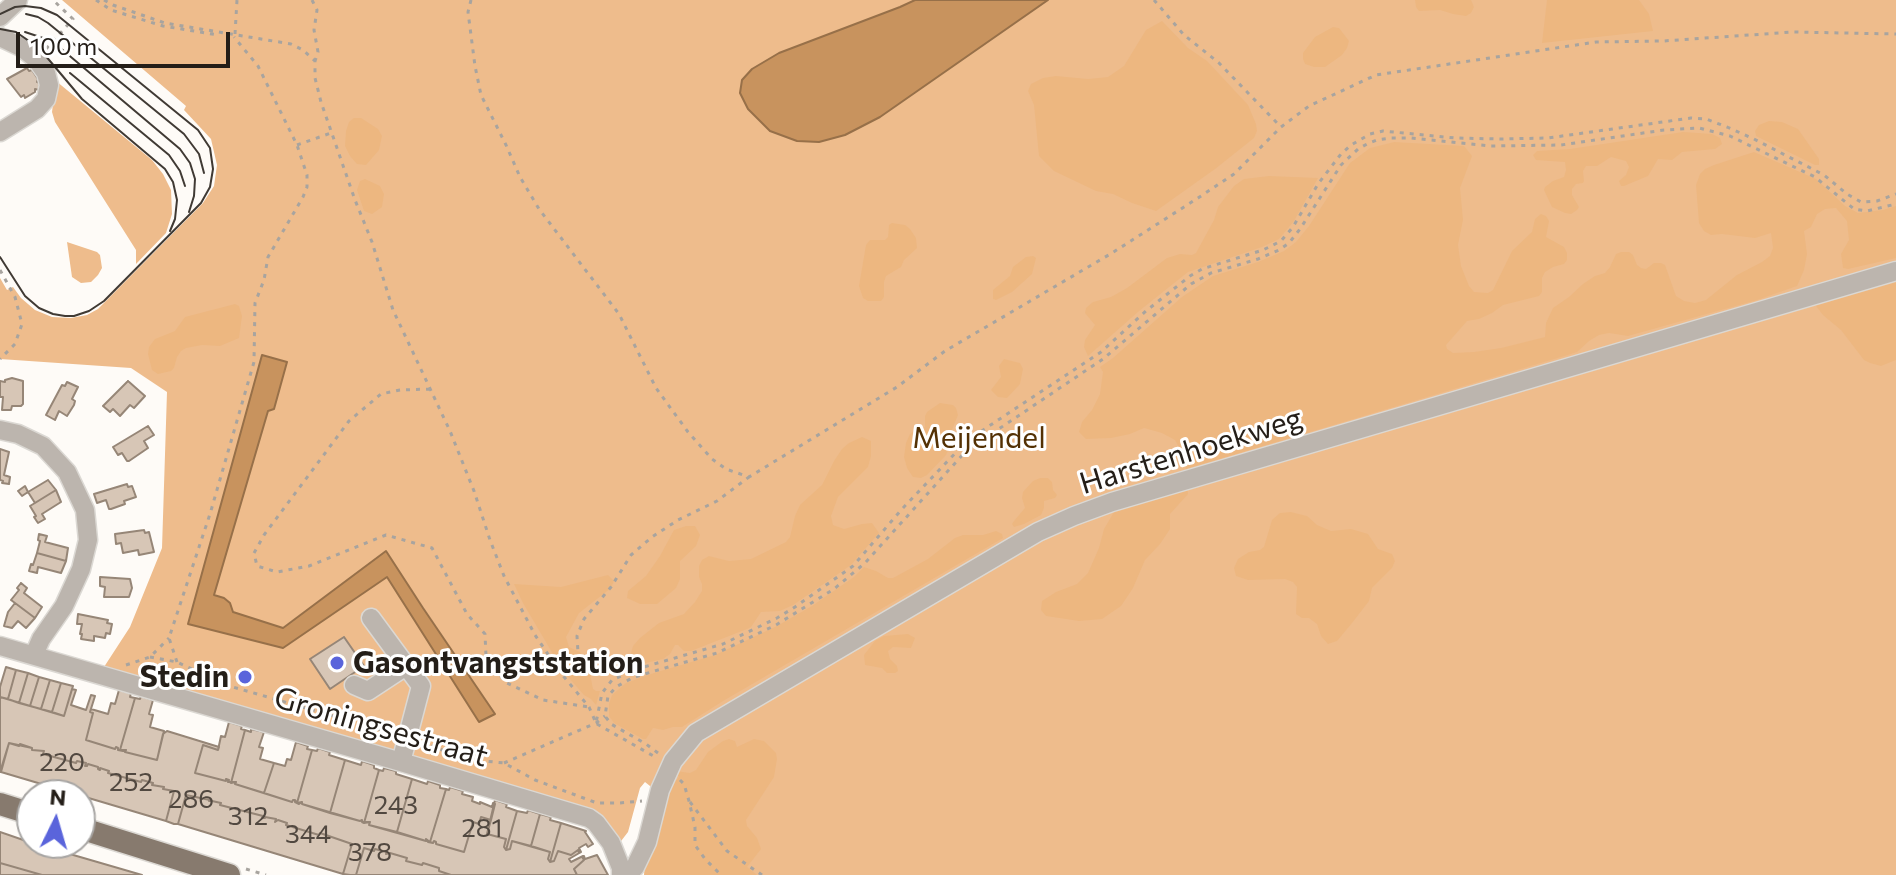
<!DOCTYPE html>
<style>
body{margin:0}
#map{position:relative;width:1896px;height:875px;overflow:hidden;background:#fefbf7;font-family:Commissioner,sans-serif}
canvas{display:block}
.north{position:absolute;left:16px;top:779px;width:80px;height:80px;box-sizing:border-box;background:#fff;border:2px solid #a7a5a3;border-radius:50%;rotate:5deg;font-size:22px;font-weight:700;line-height:32px;text-align:center;color:#241e18}
.north::after{content:'';display:block;margin:auto;width:28px;height:36px;background:#5a64db;clip-path:polygon(50% 0,100% 100%,50% 72%,0 100%)}
.scale{position:absolute;left:16px;top:32px;width:214px;height:36px;box-sizing:border-box;border:4px solid #241e18;border-top:0;padding-left:10px;font-size:24px;line-height:28px;white-space:nowrap;color:#241e18;-webkit-text-stroke:6px #fff;paint-order:stroke}
</style>
<div id="map">
<canvas width="1896" height="875"></canvas>
<div class="north">N</div>
<div class="scale">100 m</div>
</div>
<script>
const ctx = document.querySelector('canvas').getContext('2d');
ctx.lineJoin = 'round';
function fillPath(path, color) {
  ctx.fillStyle = color;
  ctx.fill(path, 'evenodd');
}
function toPath(rows) {
  const path = new Path2D();
  for (const r of rows) {
    path.moveTo(r[0], r[1]);
    for (let i = 2; i < r.length; i += 2) path.lineTo(r[i], r[i + 1]);
  }
  return path;
}
function strokePath(path, color, width, dash) {
  ctx.strokeStyle = color;
  ctx.lineWidth = width;
  ctx.lineCap = dash ? 'butt' : 'round';
  ctx.setLineDash(dash || []);
  ctx.stroke(path);
}
function drawText(font, color, halo, rows, align = 'center') {
  ctx.font = font + ' Commissioner,sans-serif';
  ctx.lineWidth = 6;
  ctx.setLineDash([]);
  ctx.textBaseline = 'middle';
  ctx.strokeStyle = halo;
  ctx.fillStyle = color;
  for (const [text, x, y, turn = 0] of rows) {
    ctx.save();
    ctx.translate(x, y);
    ctx.rotate((+turn || 0) * Math.PI / 180);
    ctx.textAlign = isNaN(turn) ? turn : align;
    if (halo) ctx.strokeText(text, 0, 0);
    ctx.fillText(text, 0, 0);
    ctx.restore();
  }
}
fillPath(toPath([
 [62,0,1896,0,1896,875,652,875,675,806,645,782,640,788,628,832,618,845,599,819,407,756,414,737,399,732,394,753,104,667,130,627,162,548,167,392,131,368,0,359,0,278,7,290,13,287,21,298,35,310,52,317,71,318,87,315,98,309,203,203,214,186,217,165,211,139,184,110,186,106],
 [263,355,274,408,268,411,214,595,225,598,230,603,233,612,282,628,386,552,495,714,479,721,387,577,283,648,189,624],
 [56,81,152,160,163,174,171,190,172,214,166,233,136,264,136,250,55,122,52,112],
 [67,242,97,252,100,255,102,268,98,275,91,282,81,283,72,277]
]), '#eebc8c');
fillPath(toPath([
 [1415,0,1471,0,1474,7,1471,13,1466,16,1453,14,1440,10,1419,11,1416,7],
 [1547,0,1639,0,1649,14,1653,31,1542,43],
 [1162,21,1188,48,1207,61,1248,105,1256,124,1257,131,1254,138,1215,169,1156,211,1132,203,1113,194,1096,191,1054,171,1039,156,1034,105,1028,91,1031,84,1043,78,1056,76,1088,79,1108,77,1124,66,1146,30],
 [1333,27,1339,28,1349,41,1347,48,1342,55,1325,67,1314,67,1305,64,1303,59,1303,53,1315,37],
 [354,118,361,118,378,129,382,136,379,150,366,165,357,164,350,156,345,146,346,131,349,122],
 [1769,121,1782,122,1798,129,1819,159,1819,165,1815,165,1756,136,1755,131,1759,125],
 [1683,132,1712,134,1720,138,1722,144,1715,149,1682,152,1672,160,1658,159,1648,176,1624,186,1621,186,1619,181,1626,175,1629,167,1626,161,1611,157,1597,166,1586,166,1583,171,1584,181,1583,183,1576,184,1572,189,1572,195,1579,207,1577,210,1571,214,1565,213,1552,207,1544,190,1545,187,1553,181,1564,177,1566,170,1565,162,1536,160,1533,155,1537,151,1570,149],
 [1394,142,1464,146,1472,156,1460,188,1463,220,1458,245,1461,266,1469,286,1474,292,1488,293,1493,290,1512,251,1532,232,1535,219,1541,214,1546,216,1549,221,1546,237,1564,247,1567,253,1567,260,1564,264,1553,267,1545,272,1542,278,1542,292,1539,296,1503,305,1492,313,1479,319,1467,321,1446,345,1447,349,1453,353,1474,352,1501,348,1545,337,1546,323,1553,308,1569,297,1583,284,1595,276,1605,273,1610,267,1616,254,1621,252,1629,252,1633,255,1637,265,1641,268,1646,269,1654,263,1661,263,1665,265,1676,296,1684,301,1695,303,1706,300,1737,275,1762,262,1770,256,1773,248,1771,233,1755,238,1722,234,1711,235,1704,231,1699,223,1696,185,1700,174,1705,169,1714,165,1754,152,1816,179,1845,206,1858,213,1883,210,1896,206,1896,258,1848,269,1843,268,1841,254,1849,240,1847,221,1836,208,1825,209,1817,214,1811,227,1804,231,1807,254,1804,270,1797,286,1757,300,1628,336,1609,333,1599,335,1589,341,1577,352,1571,354,1186,469,1183,455,1175,440,1162,433,1144,428,1130,434,1111,438,1086,439,1079,432,1082,422,1092,410,1100,394,1103,372,1100,367,1113,358,1182,297,1213,276,1258,262,1284,251,1296,242,1309,226,1350,163,1370,148],
 [1269,176,1318,178,1294,221,1279,239,1262,247,1188,272,1139,311,1088,356,1084,347,1085,340,1095,325,1085,313,1086,308,1093,302,1111,297,1127,288,1167,258,1180,254,1192,255,1196,253,1214,220,1218,207,1234,186,1244,179],
 [365,179,380,186,384,194,382,207,372,214,364,211,357,190,360,181],
 [892,223,905,225,910,229,916,238,917,248,904,260,901,267,886,276,884,282,884,297,881,301,868,301,863,298,859,286,866,245,870,240,885,240,888,237,889,225],
 [1033,256,1036,258,1032,274,1012,292,996,300,993,299,993,290,1010,276,1013,267,1026,257],
 [1896,278,1896,360,1881,366,1870,363,1864,360,1841,330,1823,315,1813,302],
 [235,304,239,306,242,316,239,338,220,346,202,345,186,348,181,351,177,357,174,368,171,371,158,374,152,370,148,354,149,347,155,339,175,331,185,317],
 [1004,359,1020,363,1023,369,1020,384,1007,398,998,397,991,390,1001,377,999,366],
 [940,403,953,405,956,408,958,415,952,430,950,446,946,455,927,475,921,478,913,477,907,468,904,457,906,443,910,434,915,430,925,427,925,416,927,412],
 [862,437,871,441,871,456,868,467,838,497,831,516,833,525,844,529,862,524,872,523,879,533,851,565,793,605,780,611,761,612,751,627,747,629,691,651,684,651,678,645,675,645,670,654,663,659,637,665,632,660,631,653,633,646,640,638,659,623,684,614,695,602,702,591,702,584,699,577,699,566,702,560,709,556,729,561,751,559,786,542,790,537,795,516,800,505,822,485,834,461,842,449,849,443],
 [1040,478,1048,478,1052,482,1053,490,1057,495,1055,498,1044,501,1044,508,1041,515,1024,524,1014,527,1012,524,1014,521,1025,508,1022,498,1023,492,1033,481],
 [1187,485,1188,494,1170,514,1170,529,1160,544,1145,560,1133,588,1121,606,1102,619,1079,621,1046,616,1041,610,1042,601,1056,592,1077,584,1088,573,1099,548,1104,529,1117,507],
 [1291,512,1307,516,1317,525,1331,531,1351,529,1368,534,1378,549,1392,554,1395,561,1392,568,1372,588,1369,601,1352,623,1337,641,1328,644,1321,636,1317,624,1309,618,1302,618,1296,614,1297,587,1293,582,1285,579,1248,580,1236,576,1234,568,1238,559,1249,552,1260,550,1264,547,1272,520,1280,513],
 [686,526,695,526,700,535,696,546,680,561,680,579,676,588,657,604,640,604,627,598,628,591,646,576,660,556,674,530],
 [996,531,1002,534,1003,538,723,701,682,727,673,727,663,730,653,728,646,739,643,739,614,723,609,716,609,704,612,695,626,683,654,673,715,655,777,626,812,606,854,577,864,567,876,571,888,578,893,578,928,559,955,538,963,535,983,535],
 [608,575,614,581,611,588,579,613,566,637,569,647,580,652,588,663,593,689,596,691,600,691,596,705,591,699,584,695,563,671,523,603,514,584,561,587],
 [908,634,915,638,911,648,893,647,888,651,890,659,897,666,898,671,895,673,887,673,882,668,865,665,864,655,875,641,884,636],
 [729,739,735,741,737,747,754,739,764,741,776,753,777,759,774,777,746,820,747,826,757,838,761,849,747,867,757,875,644,875,645,861,660,829,673,779,677,780,679,777,675,773,676,771,690,773,696,770,708,752,723,741]
]), '#edb780');
const water = toPath([
 [915,0,1048,0,880,117,845,135,819,142,797,141,770,131,748,109,740,93,742,80,752,69,779,53,900,7,915,0],
 [262,355,287,362,274,409,268,411,214,595,224,598,230,603,233,612,283,628,386,551,423,608,495,714,479,722,387,577,283,648,188,624,262,355]
]);
fillPath(water, '#c8935e');
strokePath(water, '#977049', 2);
const building = toPath([
 [27,68,29,71,32,70,38,79,37,82,40,83,39,90,35,89,35,92,25,98,24,95,21,97,7,79,27,68],
 [12,378,23,381,23,404,21,406,12,406,11,410,2,410,3,397,0,397,0,381,5,382,5,380,12,378],
 [128,381,145,396,134,408,130,405,120,416,113,409,110,412,103,406,128,381],
 [67,382,78,387,72,399,75,401,74,405,67,416,59,411,55,420,46,415,62,385,65,386,67,382],
 [148,426,154,435,144,441,148,448,129,461,127,461,122,453,118,455,113,447,148,426],
 [0,449,9,452,4,475,10,477,9,484,2,483,3,481,0,480,0,449],
 [48,480,56,490,35,503,28,492,22,496,18,491,25,486,28,492,48,480],
 [127,484,128,487,132,486,136,497,124,501,125,504,111,509,109,509,106,500,97,503,94,494,127,484],
 [56,490,61,502,42,514,45,519,38,523,34,517,36,516,30,506,56,490],
 [144,530,145,533,149,532,154,552,139,555,138,550,123,553,121,543,116,544,115,534,144,530],
 [39,534,47,536,45,542,68,548,66,561,37,553,40,541,38,540,39,534],
 [37,553,66,561,61,573,38,567,37,573,29,571,31,564,33,565,37,553],
 [100,577,130,579,132,588,129,597,104,597,105,587,100,586,100,577],
 [21,583,27,588,24,593,42,607,35,618,11,600,19,590,17,588,21,583],
 [15,603,35,618,26,628,18,621,12,628,4,626,8,612,15,603],
 [78,614,108,620,107,623,112,624,110,634,106,633,105,638,94,636,94,641,81,639,82,634,80,634,82,624,77,624,78,614],
 [344,637,364,666,330,689,310,659,344,637],
 [6,667,16,670,8,699,0,697,0,687,6,667],
 [16,670,28,673,19,703,8,699,16,670],
 [28,673,39,677,30,706,19,703,28,673],
 [39,677,50,680,41,709,30,706,39,677],
 [50,680,61,683,52,712,41,709,50,680],
 [61,683,73,686,64,716,52,712,61,683],
 [72,689,76,690,71,705,86,710,91,695,95,696,90,712,93,713,86,740,115,749,116,747,118,748,118,750,123,751,126,750,125,752,157,760,163,734,167,731,219,747,218,750,203,745,195,773,226,781,226,779,229,780,228,782,236,782,235,784,292,802,293,800,295,800,295,802,299,804,302,802,302,804,360,821,362,820,362,822,370,822,369,825,426,841,426,839,428,842,433,843,434,841,436,842,436,844,464,852,473,822,479,824,481,817,491,820,487,834,506,839,504,847,506,850,510,849,512,841,550,852,548,859,550,862,554,861,558,851,571,855,578,850,579,853,581,852,569,859,571,862,583,856,582,857,584,860,574,869,577,875,451,875,439,871,439,868,423,863,422,865,406,861,407,858,390,853,386,854,387,852,375,849,374,851,364,848,356,875,350,875,343,874,352,844,320,833,319,835,286,825,287,823,278,820,275,822,276,819,265,817,265,818,262,818,263,816,220,805,221,803,212,801,209,801,210,800,186,795,178,824,174,824,166,821,174,791,163,789,164,787,152,785,153,783,142,780,141,782,108,773,109,771,100,768,100,770,98,769,98,767,88,764,87,766,85,766,86,763,77,761,76,763,43,754,44,751,32,750,32,748,20,744,19,746,9,743,0,772,0,697,64,716,72,689],
 [119,690,131,693,130,697,135,698,120,750,118,750,118,748,116,747,115,749,86,740,93,713,90,712,91,709,108,714,111,703,115,704,119,690],
 [141,696,153,700,149,714,153,715,150,727,164,731,157,760,125,752,126,750,120,750,135,698,140,699,141,696],
 [229,722,242,726,241,729,245,730,231,783,226,779,226,781,195,773,203,745,218,750,221,736,225,737,229,722],
 [251,729,264,732,259,747,263,748,260,759,274,763,264,793,235,784,236,782,231,783,245,730,251,732,251,729],
 [296,742,308,746,307,749,312,750,297,803,295,800,293,800,292,802,264,793,274,763,285,766,287,759,291,760,296,742],
 [9,743,32,748,32,750,44,751,43,754,76,763,77,761,86,763,85,766,87,766,88,764,98,767,98,769,100,770,100,768,109,771,108,773,141,782,142,780,153,783,152,785,164,787,163,789,174,791,166,821,1,772,9,743],
 [318,748,330,752,329,755,345,760,330,813,302,804,302,802,297,803,312,750,317,751,318,748],
 [345,760,361,765,362,761,374,765,374,768,379,770,364,823,362,822,362,820,360,821,330,813,345,760],
 [384,768,396,771,396,774,412,779,397,832,369,825,370,822,364,823,379,770,383,771,384,768],
 [412,779,427,784,428,781,440,785,440,788,446,789,430,842,426,839,426,841,397,832,412,779],
 [450,787,463,791,462,794,473,797,472,801,480,804,480,802,492,807,493,803,495,804,491,820,481,817,479,824,473,822,464,852,436,844,436,842,434,841,433,843,430,842,446,789,449,790,450,787],
 [186,795,210,800,209,801,212,801,221,803,220,805,263,816,262,818,265,818,265,817,276,819,275,822,278,820,287,823,286,825,319,835,320,833,352,844,343,874,178,824,186,795],
 [495,800,507,804,506,807,517,811,506,850,504,847,506,839,487,834,495,800],
 [528,810,540,814,531,846,512,841,510,849,506,850,517,811,527,813,528,810],
 [540,814,551,817,550,820,561,823,550,862,548,859,550,852,531,846,540,814],
 [561,823,586,831,585,832,593,844,588,847,586,844,579,848,581,852,579,853,578,850,571,855,558,851,554,861,550,862,561,823],
 [0,832,32,843,142,875,42,875,0,863,0,832],
 [364,848,374,851,375,849,387,852,386,854,390,853,407,858,406,861,422,865,423,863,439,868,439,871,451,875,356,875,364,848],
 [597,855,608,875,577,875,574,869,584,860,582,857,584,856,585,859,597,855],
 [0,863,42,875,0,875,0,863]
]);
fillPath(building, '#d7c6b6');
strokePath(building, '#968677', 2);
const minor = toPath([
 [0,17,18,0],
 [0,37,21,47,36,59,46,73,49,85,46,99,37,109,0,132],
 [0,430,18,434,43,446,67,472,85,510,88,540,81,569,64,606,41,639,34,655],
 [371,618,421,686,401,762],
 [0,646,401,762,589,818,596,823,611,843,621,868,621,875],
 [354,685,368,691,406,666],
 [628,875,635,867,647,842,660,790,673,761,696,733,1038,532,1074,516,1112,502,1896,271]
]);
const major = toPath([
 [0,804,32,814],
 [80,828,229,875]
]);
strokePath(minor, '#dbd8d3', 21);
strokePath(major, '#dbd8d3', 25);
strokePath(toPath([
 [96,0,111,10,163,26,218,35],
 [104,0,113,5,165,23,291,44,303,50,315,61,315,78,321,102,355,200,372,242,393,310,450,431,474,491,490,540,504,576,535,635,560,672,589,707,596,723,602,693,612,680,637,669,723,644,777,618,795,607,853,566,902,509,964,444,977,434,1101,352,1146,311,1190,276,1202,269,1263,250,1281,241,1293,227,1318,184,1341,154,1351,145,1370,134,1383,131,1455,138,1500,139,1548,138,1691,118,1706,119,1727,127,1754,139,1824,175,1847,194,1861,202,1877,201,1896,194],
 [312,0,317,10,314,30,318,52,315,61],
 [471,0,468,12,475,66,481,95,506,145,520,177,539,209,619,314,656,388,688,432,712,459,726,469,749,477,897,387,945,351,1112,253,1198,198,1234,174,1281,127,1309,106,1376,75,1596,42,1663,41,1793,32,1896,34],
 [1154,0,1184,35,1219,63,1281,127],
 [235,34,237,0],
 [46,49,73,19,53,0],
 [297,145,331,133],
 [0,270,15,297,22,324,15,344,0,359],
 [430,389,400,390,381,394,349,421,264,535,254,553,257,566,277,572,309,566,386,535,432,548,467,614,485,634,486,656,505,682,543,700,589,707],
 [150,657,177,662,226,685,392,733],
 [177,662,169,638,210,514,254,362,255,303,264,280,268,257,303,197,307,187,307,175,297,145,258,66,234,37],
 [126,665,150,657,169,638],
 [579,669,577,636,584,619,611,587,631,555,652,537,678,520,717,501,749,477],
 [597,724,657,758],
 [422,742,465,759,504,763,535,780,597,803,619,803,642,801],
 [658,753,646,744,611,724,605,716,608,696,616,687,632,678,651,672,717,653,776,625,834,589,865,563,966,451,1103,359,1191,284,1211,273,1258,259,1279,250,1289,243,1300,229,1341,165,1358,149,1367,144,1377,140,1391,138,1411,138,1491,146,1561,145,1664,130,1699,128,1730,136,1815,177,1854,209,1867,211,1896,204],
 [504,763,596,723,605,716],
 [680,780,684,784,689,801,695,827,695,845,705,859,721,875],
 [690,802,727,851,762,875],
 [246,869,266,875]
]), '#a8a49f', 3, [4, 6]);
strokePath(minor, '#bcb5ae', 18);
strokePath(major, '#877a6e', 22);
strokePath(toPath([
 [0,14,15,7,25,6,41,8,57,15,198,130,210,148,213,169,210,187,201,203,104,301,89,311,74,316,65,316,53,314,39,308,25,296,0,257],
 [26,14,38,17,48,23,184,134,199,154,204,173],
 [0,29,16,32,39,48,82,99,165,169,173,182,177,200,175,219,170,231],
 [25,32,52,41,180,149,190,163,195,179,194,196,189,212],
 [70,73,169,155,180,171,185,186]
]), '#403a34', 2);
for (const [x, y, r, color] of [
 [337,663,8,"#5a64db"],
 [245,677,8,"#5a64db"]
]) {
  const dot = new Path2D();
  dot.arc(x, y, r, 0, 2 * Math.PI);
  ctx.fillStyle = color;
  ctx.fill(dot);
  strokePath(dot, '#fff', 3);
}
drawText('26px', '#514840', null, [
 ["220",62,762],
 ["252",131,782],
 ["286",191,799],
 ["243",396,805],
 ["312",248,816],
 ["281",482,828],
 ["344",308,834],
 ["378",370,852]
]);
drawText('30px', '#543104', '#fff', [
 ["Meijendel",979,438]
]);
drawText('30px', '#241e18', '#fff', [
 ["Harstenhoekweg",1191,451,-17],
 ["Groningsestraat",381,727,16]
]);
drawText('bold 30px', '#241e18', '#fff', [
 ["Gasontvangststation",353,663],
 ["Stedin",229,677,"right"]
], 'left');
</script>
